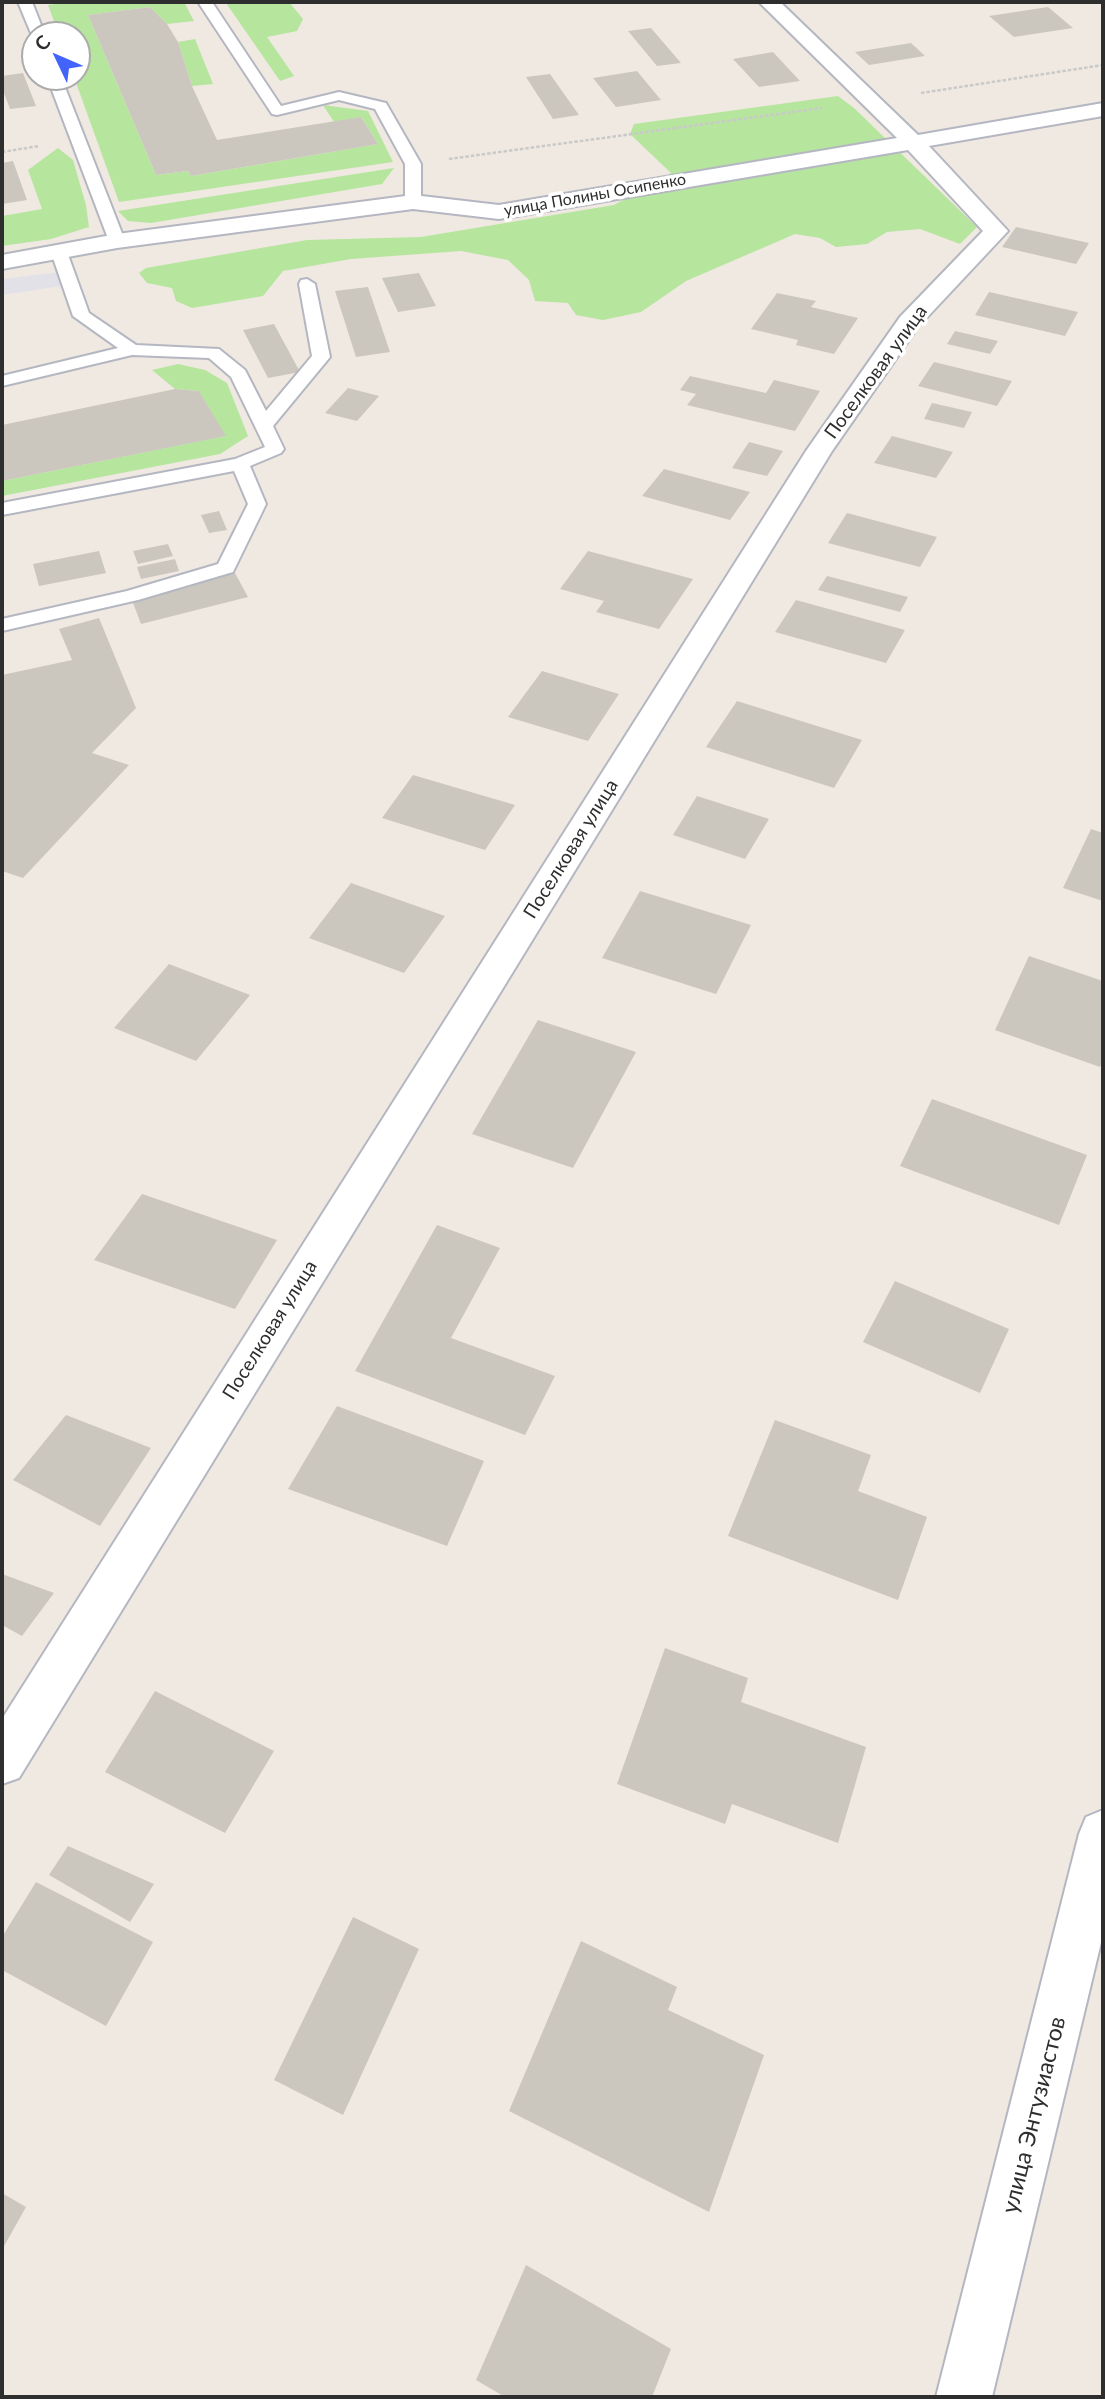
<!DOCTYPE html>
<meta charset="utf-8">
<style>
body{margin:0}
#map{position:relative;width:1105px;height:2399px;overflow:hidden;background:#efe9e1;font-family:Lato,sans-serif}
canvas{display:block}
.frame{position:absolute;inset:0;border:4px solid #2e2e2e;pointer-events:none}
.north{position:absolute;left:21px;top:21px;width:70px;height:70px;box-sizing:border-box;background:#fff;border:2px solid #ababab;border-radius:50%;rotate:314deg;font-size:19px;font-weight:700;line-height:28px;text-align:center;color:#2e2e2e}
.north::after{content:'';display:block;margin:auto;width:24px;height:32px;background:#4264fb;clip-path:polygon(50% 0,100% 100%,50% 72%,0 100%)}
</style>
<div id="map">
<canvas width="1105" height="2399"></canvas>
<div class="frame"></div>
<div class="north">С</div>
</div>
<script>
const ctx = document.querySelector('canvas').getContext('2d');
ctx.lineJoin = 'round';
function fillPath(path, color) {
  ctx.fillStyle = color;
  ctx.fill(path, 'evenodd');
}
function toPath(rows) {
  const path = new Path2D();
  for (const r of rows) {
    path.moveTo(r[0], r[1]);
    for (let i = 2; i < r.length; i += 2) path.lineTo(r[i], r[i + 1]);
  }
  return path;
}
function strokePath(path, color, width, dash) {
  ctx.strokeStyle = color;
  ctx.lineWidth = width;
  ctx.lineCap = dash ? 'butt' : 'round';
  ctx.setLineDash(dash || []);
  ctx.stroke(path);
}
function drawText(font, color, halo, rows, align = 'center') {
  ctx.font = font + ' Lato,sans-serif';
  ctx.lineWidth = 7;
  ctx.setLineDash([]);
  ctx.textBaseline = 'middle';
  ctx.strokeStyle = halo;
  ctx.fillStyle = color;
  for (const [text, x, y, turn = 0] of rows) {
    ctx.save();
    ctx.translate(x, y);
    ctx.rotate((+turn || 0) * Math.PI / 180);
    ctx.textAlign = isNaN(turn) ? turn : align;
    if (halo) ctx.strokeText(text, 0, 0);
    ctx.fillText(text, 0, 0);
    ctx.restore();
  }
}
fillPath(toPath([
 [61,272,68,285,2,295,2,279]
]), '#e3e1e8');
fillPath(toPath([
 [70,2,184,2,194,21,167,24,150,7,88,15,156,175,188,171,191,176,378,144,361,117,334,122,323,105,368,111,393,162,119,202,74,77,77,77,77,35,59,35,48,5],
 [241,2,289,2,303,19,297,31,267,37,294,76,280,81,226,3],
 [195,39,213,84,192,86,178,42],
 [838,96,854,108,977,227,960,244,920,229,887,232,867,244,836,247,820,238,795,234,686,281,641,312,603,320,576,315,568,303,535,301,529,280,508,260,461,251,351,259,283,271,263,296,192,308,176,301,172,288,147,283,139,273,146,268,307,240,421,237,614,205,671,173,630,134,634,124],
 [58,148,73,160,86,205,89,227,51,239,2,246,2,216,42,209,28,170],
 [394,168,382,184,151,223,128,221,118,211],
 [178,364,205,370,227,383,248,436,220,454,2,496,2,481,225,436,199,391,175,389,152,370]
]), '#b6e59e');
fillPath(toPath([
 [150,7,167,24,178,42,192,86,217,140,361,117,378,144,191,176,188,171,156,175,88,15],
 [1048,7,1073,28,1014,37,989,16],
 [651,28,681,63,657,66,628,31],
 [911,43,925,56,869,65,855,52],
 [773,52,800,81,759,87,733,59],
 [637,71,661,100,616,107,593,78],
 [23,73,36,106,10,109,2,88,2,76],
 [550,74,579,115,553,119,526,77],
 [13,161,27,200,2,204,2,163],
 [1016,227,1089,243,1076,264,1002,247],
 [419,273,436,306,398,312,382,278],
 [368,287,390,352,356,357,335,291],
 [989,292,1078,312,1065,336,975,315],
 [777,293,816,301,811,307,858,318,834,354,796,345,798,340,751,329],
 [274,324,300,372,268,378,243,330],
 [955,331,998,341,990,354,947,344],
 [934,362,1012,381,997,406,918,386],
 [690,376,766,393,774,380,820,391,795,431,687,405,696,394,680,390],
 [348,388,379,396,357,421,325,413],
 [175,389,199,391,226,436,2,481,2,425],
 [932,403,972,412,964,428,924,419],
 [892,436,953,452,936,478,874,463],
 [749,442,783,451,767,476,732,468],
 [664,469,750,492,730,520,642,496],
 [219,511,227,530,209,533,201,515],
 [847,513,937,537,920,567,828,543],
 [168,544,173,556,138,564,133,551],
 [99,551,106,573,39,586,33,564],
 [588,551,693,579,659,629,596,612,604,601,560,589],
 [175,559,179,571,141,579,137,567],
 [235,573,248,597,141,624,132,600],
 [827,576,908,597,900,612,818,590],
 [796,600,905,630,886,663,775,632],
 [99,618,136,708,92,753,129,765,23,878,2,871,2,675,72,660,59,629],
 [542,671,619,694,588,741,508,717],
 [737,701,862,740,834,788,706,747],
 [413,775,515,805,485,850,382,818],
 [697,796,769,819,745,859,673,835],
 [1091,829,1103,833,1103,901,1063,888],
 [351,883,445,916,404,973,309,938],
 [640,891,751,925,716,994,602,958],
 [1029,956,1103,981,1103,1060,1100,1067,995,1030],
 [169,964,250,995,196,1061,114,1028],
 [538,1020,636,1052,573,1168,472,1134],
 [932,1099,1087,1155,1059,1225,900,1166],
 [142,1194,277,1240,235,1309,94,1260],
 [437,1225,500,1248,451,1338,555,1376,525,1435,355,1371],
 [895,1281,1009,1329,980,1393,863,1342],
 [337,1406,484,1461,447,1546,288,1489],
 [66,1415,151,1448,100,1526,13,1480],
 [775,1420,871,1455,858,1491,927,1517,898,1600,728,1536],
 [2,1574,54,1593,22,1636,2,1625],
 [665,1648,748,1678,741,1702,866,1747,838,1843,732,1804,725,1824,617,1784],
 [155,1691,274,1751,225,1833,105,1772],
 [68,1846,154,1884,130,1922,49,1875],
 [36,1882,153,1942,106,2026,2,1970,2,1937],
 [353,1917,419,1949,343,2115,274,2080],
 [581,1941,677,1987,668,2010,764,2055,709,2212,509,2111],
 [2,2193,26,2207,2,2250],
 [526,2265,671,2349,652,2397,505,2397,476,2380]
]), '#cbc7bf');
const lane = toPath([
 [18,2,32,2,45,35,35,35,33,38,18,2],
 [198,2,212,2,281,106,339,92,386,103,421,164,421,202,419,205,413,207,405,202,405,164,375,109,339,100,277,115,272,114,198,2],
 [47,77,61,77,125,241,123,244,117,246,109,241,47,77],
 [59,247,67,252,89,313,136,345,219,349,245,370,266,411,312,356,299,284,301,280,307,279,315,284,330,357,273,426,284,449,281,453,250,466,266,504,233,572,138,600,2,631,2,619,127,591,218,564,248,504,234,471,2,515,2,503,235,459,265,447,231,377,209,358,132,355,2,386,2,376,118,348,73,316,51,252,59,247]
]);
const street = toPath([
 [759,2,780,2,918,135,1103,103,1103,116,929,146,1008,231,918,327,832,451,19,1778,2,1784,2,1719,806,451,900,317,983,231,908,150,499,219,413,209,117,248,2,269,2,255,117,234,413,195,499,205,897,138,759,2],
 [1103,1810,1103,1934,992,2397,936,2397,1079,1834,1086,1817,1103,1810]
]);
strokePath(lane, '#b4b7c1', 4);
strokePath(street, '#b4b7c1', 4);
strokePath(toPath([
 [921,93,1103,65],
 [2,152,39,146],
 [449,159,822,108]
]), '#c9c9c9', 2.5, [3.5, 2]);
fillPath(lane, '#fff');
fillPath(street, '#fff');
drawText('16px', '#2e2e2e', '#fff', [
 ["улица Полины Осипенко",595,195,-10]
]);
drawText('19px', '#2e2e2e', '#fff', [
 ["Поселковая улица",876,372,-54],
 ["Поселковая улица",571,849,-58],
 ["Поселковая улица",270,1330,-58]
]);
drawText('23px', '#2e2e2e', '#fff', [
 ["улица Энтузиастов",1034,2115,-76]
]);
</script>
